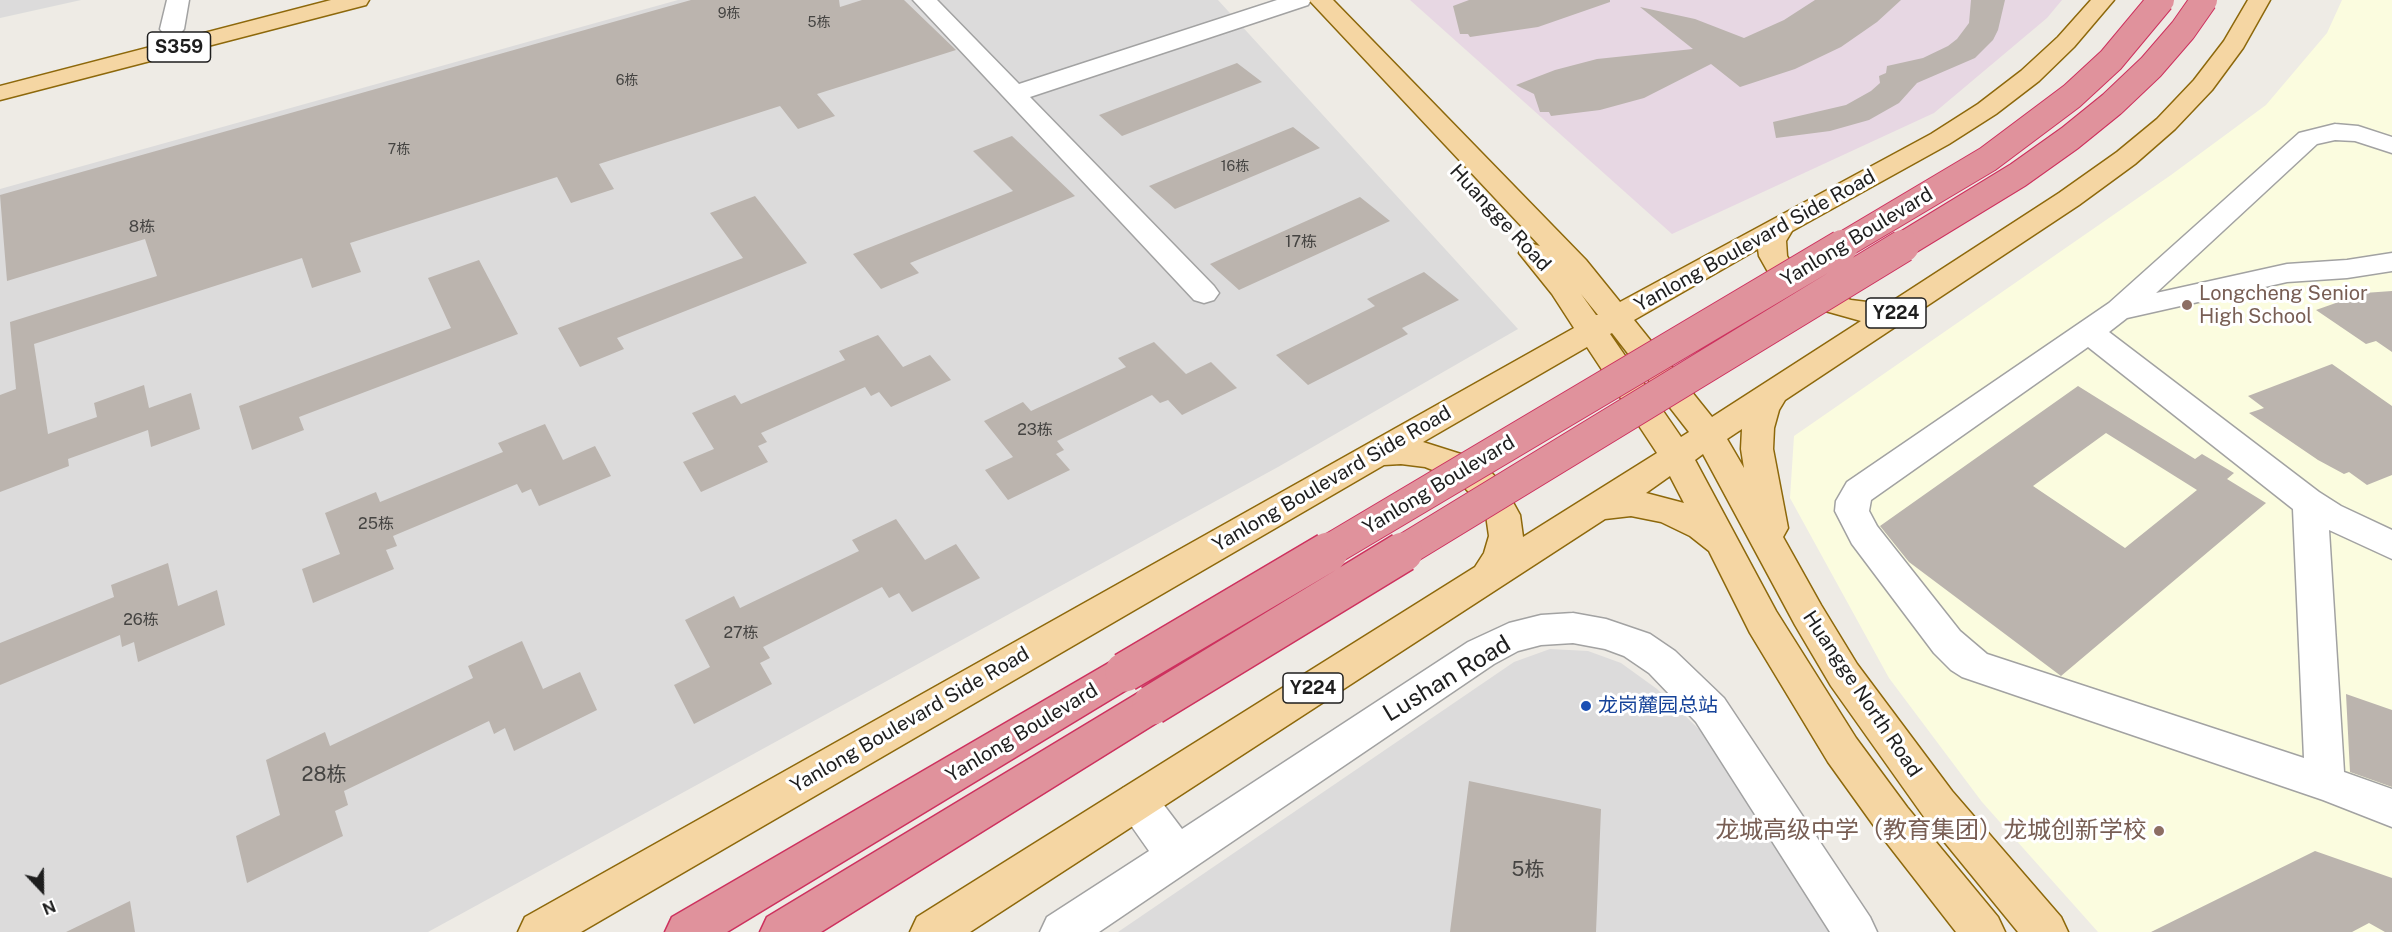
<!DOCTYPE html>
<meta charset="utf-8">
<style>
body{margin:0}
#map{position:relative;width:2392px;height:932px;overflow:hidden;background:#eeebe5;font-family:"Public Sans",sans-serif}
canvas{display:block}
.north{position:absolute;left:12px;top:860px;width:60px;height:60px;-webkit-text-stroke:4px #fff;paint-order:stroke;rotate:158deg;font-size:16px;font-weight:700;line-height:24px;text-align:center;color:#1e1e1e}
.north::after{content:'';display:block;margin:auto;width:21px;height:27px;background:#1e1e1e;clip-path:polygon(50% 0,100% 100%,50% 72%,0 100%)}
</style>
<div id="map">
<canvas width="2392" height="932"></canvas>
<div class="north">N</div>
</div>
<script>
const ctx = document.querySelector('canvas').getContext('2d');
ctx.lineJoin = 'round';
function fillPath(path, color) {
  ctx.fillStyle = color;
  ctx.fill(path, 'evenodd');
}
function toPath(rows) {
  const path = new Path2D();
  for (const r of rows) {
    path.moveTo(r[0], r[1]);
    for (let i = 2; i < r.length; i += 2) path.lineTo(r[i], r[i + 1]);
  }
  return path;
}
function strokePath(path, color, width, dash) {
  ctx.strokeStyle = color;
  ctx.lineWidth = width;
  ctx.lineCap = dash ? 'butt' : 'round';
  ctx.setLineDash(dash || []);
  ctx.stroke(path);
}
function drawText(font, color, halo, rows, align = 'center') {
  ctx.font = font + ' "Public Sans","Noto Sans SC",sans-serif';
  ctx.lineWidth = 6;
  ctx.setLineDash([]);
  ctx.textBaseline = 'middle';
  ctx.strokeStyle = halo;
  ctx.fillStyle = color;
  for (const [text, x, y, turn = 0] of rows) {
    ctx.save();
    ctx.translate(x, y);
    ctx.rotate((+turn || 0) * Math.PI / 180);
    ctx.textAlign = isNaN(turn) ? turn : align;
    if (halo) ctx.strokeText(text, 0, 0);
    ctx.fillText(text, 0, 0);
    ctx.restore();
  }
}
fillPath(toPath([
 [0,0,81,0,0,18],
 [678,0,1218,0,1518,329,1278,467,428,932,0,932,0,189],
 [1550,649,1588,651,1621,663,1657,689,1704,734,1852,932,1118,932,1514,662]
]), '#dcdbdb');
fillPath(toPath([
 [1410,0,2062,0,2047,18,1934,113,1672,234]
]), '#e7d7e3');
fillPath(toPath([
 [2342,0,2392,0,2392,932,2098,932,1982,802,1889,678,1790,498,1794,436,2171,175,2266,105,2327,33]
]), '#fbfcdf');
fillPath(toPath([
 [691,0,839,0,840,7,862,0,904,0,956,50,817,94,835,116,798,129,780,106,599,164,614,189,571,203,557,177,350,243,361,272,312,288,302,258,34,344,48,434,97,417,94,403,144,385,149,408,191,393,200,429,151,447,148,430,68,459,69,466,0,492,0,395,16,389,10,322,157,276,145,239,7,281,0,195],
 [1469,0,1610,0,1610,2,1538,27,1470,37,1468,34,1460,34,1453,6],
 [1815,0,1901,0,1877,22,1841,47,1795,69,1740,87,1711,64,1644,98,1600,110,1551,116,1549,112,1540,112,1534,94,1516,85,1555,70,1597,59,1693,49,1640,7,1695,19,1744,38,1784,20],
 [1971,0,2005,0,1998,30,1993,40,1975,58,1917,83,1899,103,1869,120,1830,131,1776,138,1773,122,1846,105,1871,91,1880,83,1879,76,1886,73,1887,66,1923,58,1948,46,1957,39,1969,23],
 [1237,63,1262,82,1122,136,1099,115],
 [1293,127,1320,148,1175,209,1149,186],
 [1012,136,1075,196,910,263,919,273,881,289,853,254,1013,191,973,151],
 [755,196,807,263,617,338,624,349,580,367,558,328,743,258,710,213],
 [1360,197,1390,221,1239,290,1210,264],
 [479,260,518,334,299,417,304,430,252,450,239,406,451,328,428,278],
 [1424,272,1459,300,1402,328,1408,334,1308,385,1276,355,1375,306,1367,299],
 [2392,291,2392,352,2376,341,2366,344,2316,310,2364,293],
 [878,335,903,367,930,355,951,380,891,407,879,392,871,396,865,387,761,433,767,442,758,446,768,462,701,492,683,462,714,449,692,413,735,395,741,404,845,360,839,351],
 [1154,342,1186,374,1211,362,1237,388,1182,415,1168,400,1160,403,1152,395,1057,441,1064,450,1056,454,1070,470,1008,500,985,470,1013,457,984,421,1023,402,1031,411,1126,367,1118,358],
 [2332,364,2392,406,2392,475,2367,485,2349,472,2344,474,2318,460,2249,413,2264,408,2248,396],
 [2078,386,2195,459,2202,454,2234,473,2227,479,2266,503,2061,676,1909,562,1880,526],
 [2106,433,2197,490,2125,548,2033,486],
 [545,424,563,460,595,446,611,476,539,506,531,489,522,493,517,484,393,536,397,546,386,550,394,569,313,603,302,569,340,554,325,513,376,492,380,502,503,452,498,443],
 [896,519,925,560,956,544,980,578,912,612,899,593,889,598,882,587,763,647,770,658,760,663,772,684,694,724,674,685,710,667,685,620,734,596,740,608,859,551,852,540],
 [168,563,178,606,217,590,225,625,138,662,134,642,122,647,120,635,0,685,0,643,114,597,111,585],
 [522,641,543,689,580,672,597,710,514,751,505,728,494,734,489,721,344,791,348,805,335,811,343,836,247,883,236,836,280,815,266,760,325,732,330,746,473,678,468,666],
 [2346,694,2392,710,2392,787,2350,772],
 [1469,781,1601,809,1596,932,1450,932],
 [2315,851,2392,878,2392,932,2385,932,2369,923,2352,932,2151,932],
 [130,901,135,932,66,932]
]), '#bbb4ae');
const minor = toPath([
 [167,0,189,0,184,29,180,34,172,36,164,34,160,29,167,0],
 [913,0,937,0,1019,84,1277,0,1311,0,1308,5,1030,97,1214,286,1219,293,1214,300,1204,303,1194,300,913,0],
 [2335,124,2358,126,2392,137,2392,153,2355,141,2335,140,2317,144,2156,293,2287,264,2347,260,2392,253,2392,271,2347,278,2287,282,2127,318,2109,332,2319,492,2341,506,2392,530,2392,559,2329,530,2344,772,2392,789,2392,827,2323,800,1962,677,1951,670,1934,653,1852,544,1835,511,1836,501,1847,482,2109,303,2299,133,2335,124],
 [2088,347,2293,509,2304,758,1987,654,1960,631,1877,526,1869,511,1871,500,2088,347],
 [1573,613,1606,619,1650,634,1675,651,1724,698,1870,917,1877,932,1830,932,1696,722,1649,673,1624,656,1605,649,1573,643,1541,645,1518,651,1494,664,1099,932,1040,932,1047,917,1149,851,1123,814,1117,801,1123,788,1137,783,1151,788,1182,829,1468,642,1509,623,1541,615,1573,613]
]);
const major = toPath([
 [331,0,369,0,366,5,0,100,0,86,331,0],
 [1309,0,1333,0,1586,260,1620,302,1931,134,1978,104,2021,71,2058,37,2091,0,2114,0,2074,47,2039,81,1996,114,1949,144,1792,231,1786,241,1787,256,1793,266,1808,280,1831,293,1851,300,1875,303,1891,302,2059,193,2117,152,2157,119,2194,80,2224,41,2248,0,2270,0,2243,48,2212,90,2175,129,2135,164,2079,205,1785,400,1779,410,1774,428,1773,449,1788,528,1783,537,1821,605,1857,664,1952,791,2061,917,2068,932,2018,932,1924,817,1831,686,1795,625,1703,454,1695,460,1776,611,1856,738,1907,807,1998,917,2005,932,1956,932,1879,833,1828,762,1750,633,1709,551,1690,536,1661,522,1631,516,1605,519,970,932,910,932,917,917,1475,567,1484,553,1489,536,1486,515,1480,504,1463,486,1440,473,1425,467,1401,464,1384,465,581,932,518,932,525,917,1574,328,1552,294,1519,253,1523,247,1533,244,1540,246,1309,0],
 [1758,249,1759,256,1772,279,1788,294,1811,307,1861,321,1712,417,1634,320,1758,249],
 [1581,294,1598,315,1596,315,1581,294],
 [1612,333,1689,432,1681,437,1610,334,1612,333],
 [1587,347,1657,453,1523,537,1520,515,1504,486,1487,468,1464,455,1423,442,1587,347],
 [1742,429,1741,449,1744,468,1727,439,1742,429],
 [1670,476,1684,503,1646,493,1670,476]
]);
const highway = toPath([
 [1125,656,1138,661,1144,672,1138,683,727,932,665,932,672,917,1112,661,1125,656],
 [1152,688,1166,693,1171,705,1166,717,821,932,760,932,767,917,1138,693,1152,688]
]);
strokePath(minor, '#a2a2a2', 3);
strokePath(major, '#8d680b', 3);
strokePath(highway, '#cd315e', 3);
fillPath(minor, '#fff');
fillPath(major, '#f5d6a3');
fillPath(highway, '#e0929c');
const highwayBridgeFar2 = toPath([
 [1840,247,1988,159,2072,96,2111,60,2161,0],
 [1900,247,2018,175,2070,138,2112,104,2151,67,2183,30,2204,0]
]);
const highwayBridgeFar1 = toPath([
 [1325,553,1842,246],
 [1400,553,1903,246]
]);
const highwayBridge = toPath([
 [1125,672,1328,552],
 [1152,705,1403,552]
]);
strokePath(highwayBridgeFar2, '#cd315e', 28, []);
strokePath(highwayBridgeFar1, '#cd315e', 34, []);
strokePath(highwayBridge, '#cd315e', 42, []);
strokePath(highwayBridgeFar2, '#e0929c', 26);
strokePath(highwayBridgeFar1, '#e0929c', 32);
strokePath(highwayBridge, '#e0929c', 39);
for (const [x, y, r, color] of [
 [2187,305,6,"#8d6e63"],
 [1586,706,6,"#1a4fb4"],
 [2159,831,6,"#8d6e63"]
]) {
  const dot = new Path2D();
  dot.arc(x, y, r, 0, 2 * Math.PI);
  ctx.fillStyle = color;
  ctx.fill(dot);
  strokePath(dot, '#fff', 2);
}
drawText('14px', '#454442', null, [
 ["9栋",729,14],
 ["5栋",819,23],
 ["6栋",627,81],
 ["7栋",399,150],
 ["16栋",1235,167]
]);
drawText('16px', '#454442', null, [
 ["8栋",142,227],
 ["17栋",1301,242],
 ["23栋",1035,430],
 ["25栋",376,524],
 ["26栋",141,620],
 ["27栋",741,633]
]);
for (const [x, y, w] of [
 [179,47,63],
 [1896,313,60],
 [1313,688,60]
]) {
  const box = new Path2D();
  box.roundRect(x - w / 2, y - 15, w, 30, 4.5);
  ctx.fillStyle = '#fff';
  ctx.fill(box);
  strokePath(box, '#1e1e1e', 1.5);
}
drawText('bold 18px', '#1e1e1e', null, [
 ["S359",179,47],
 ["Y224",1896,313],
 ["Y224",1313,688]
]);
drawText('20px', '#1e1e1e', '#fff', [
 ["Huangge Road",1500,218,47],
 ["Yanlong Boulevard",1857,237,-31],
 ["Yanlong Boulevard Side Road",1755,241,-29],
 ["Yanlong Boulevard Side Road",1332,479,-30],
 ["Yanlong Boulevard",1439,485,-31],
 ["Huangge North Road",1862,694,56],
 ["Yanlong Boulevard Side Road",910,720,-30],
 ["Yanlong Boulevard",1022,733,-31]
]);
drawText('20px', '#785e54', '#fff', [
 ["Longcheng Senior",2199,294],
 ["High School",2199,317]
], 'left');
drawText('20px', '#164399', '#fff', [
 ["龙岗麓园总站",1598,706]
], 'left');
drawText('20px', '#454442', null, [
 ["28栋",324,775],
 ["5栋",1528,870]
]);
drawText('24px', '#1e1e1e', '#fff', [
 ["Lushan Road",1447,679,-31]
]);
drawText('24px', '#785e54', '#fff', [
 ["龙城高级中学（教育集团）龙城创新学校",2147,831]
], 'right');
</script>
